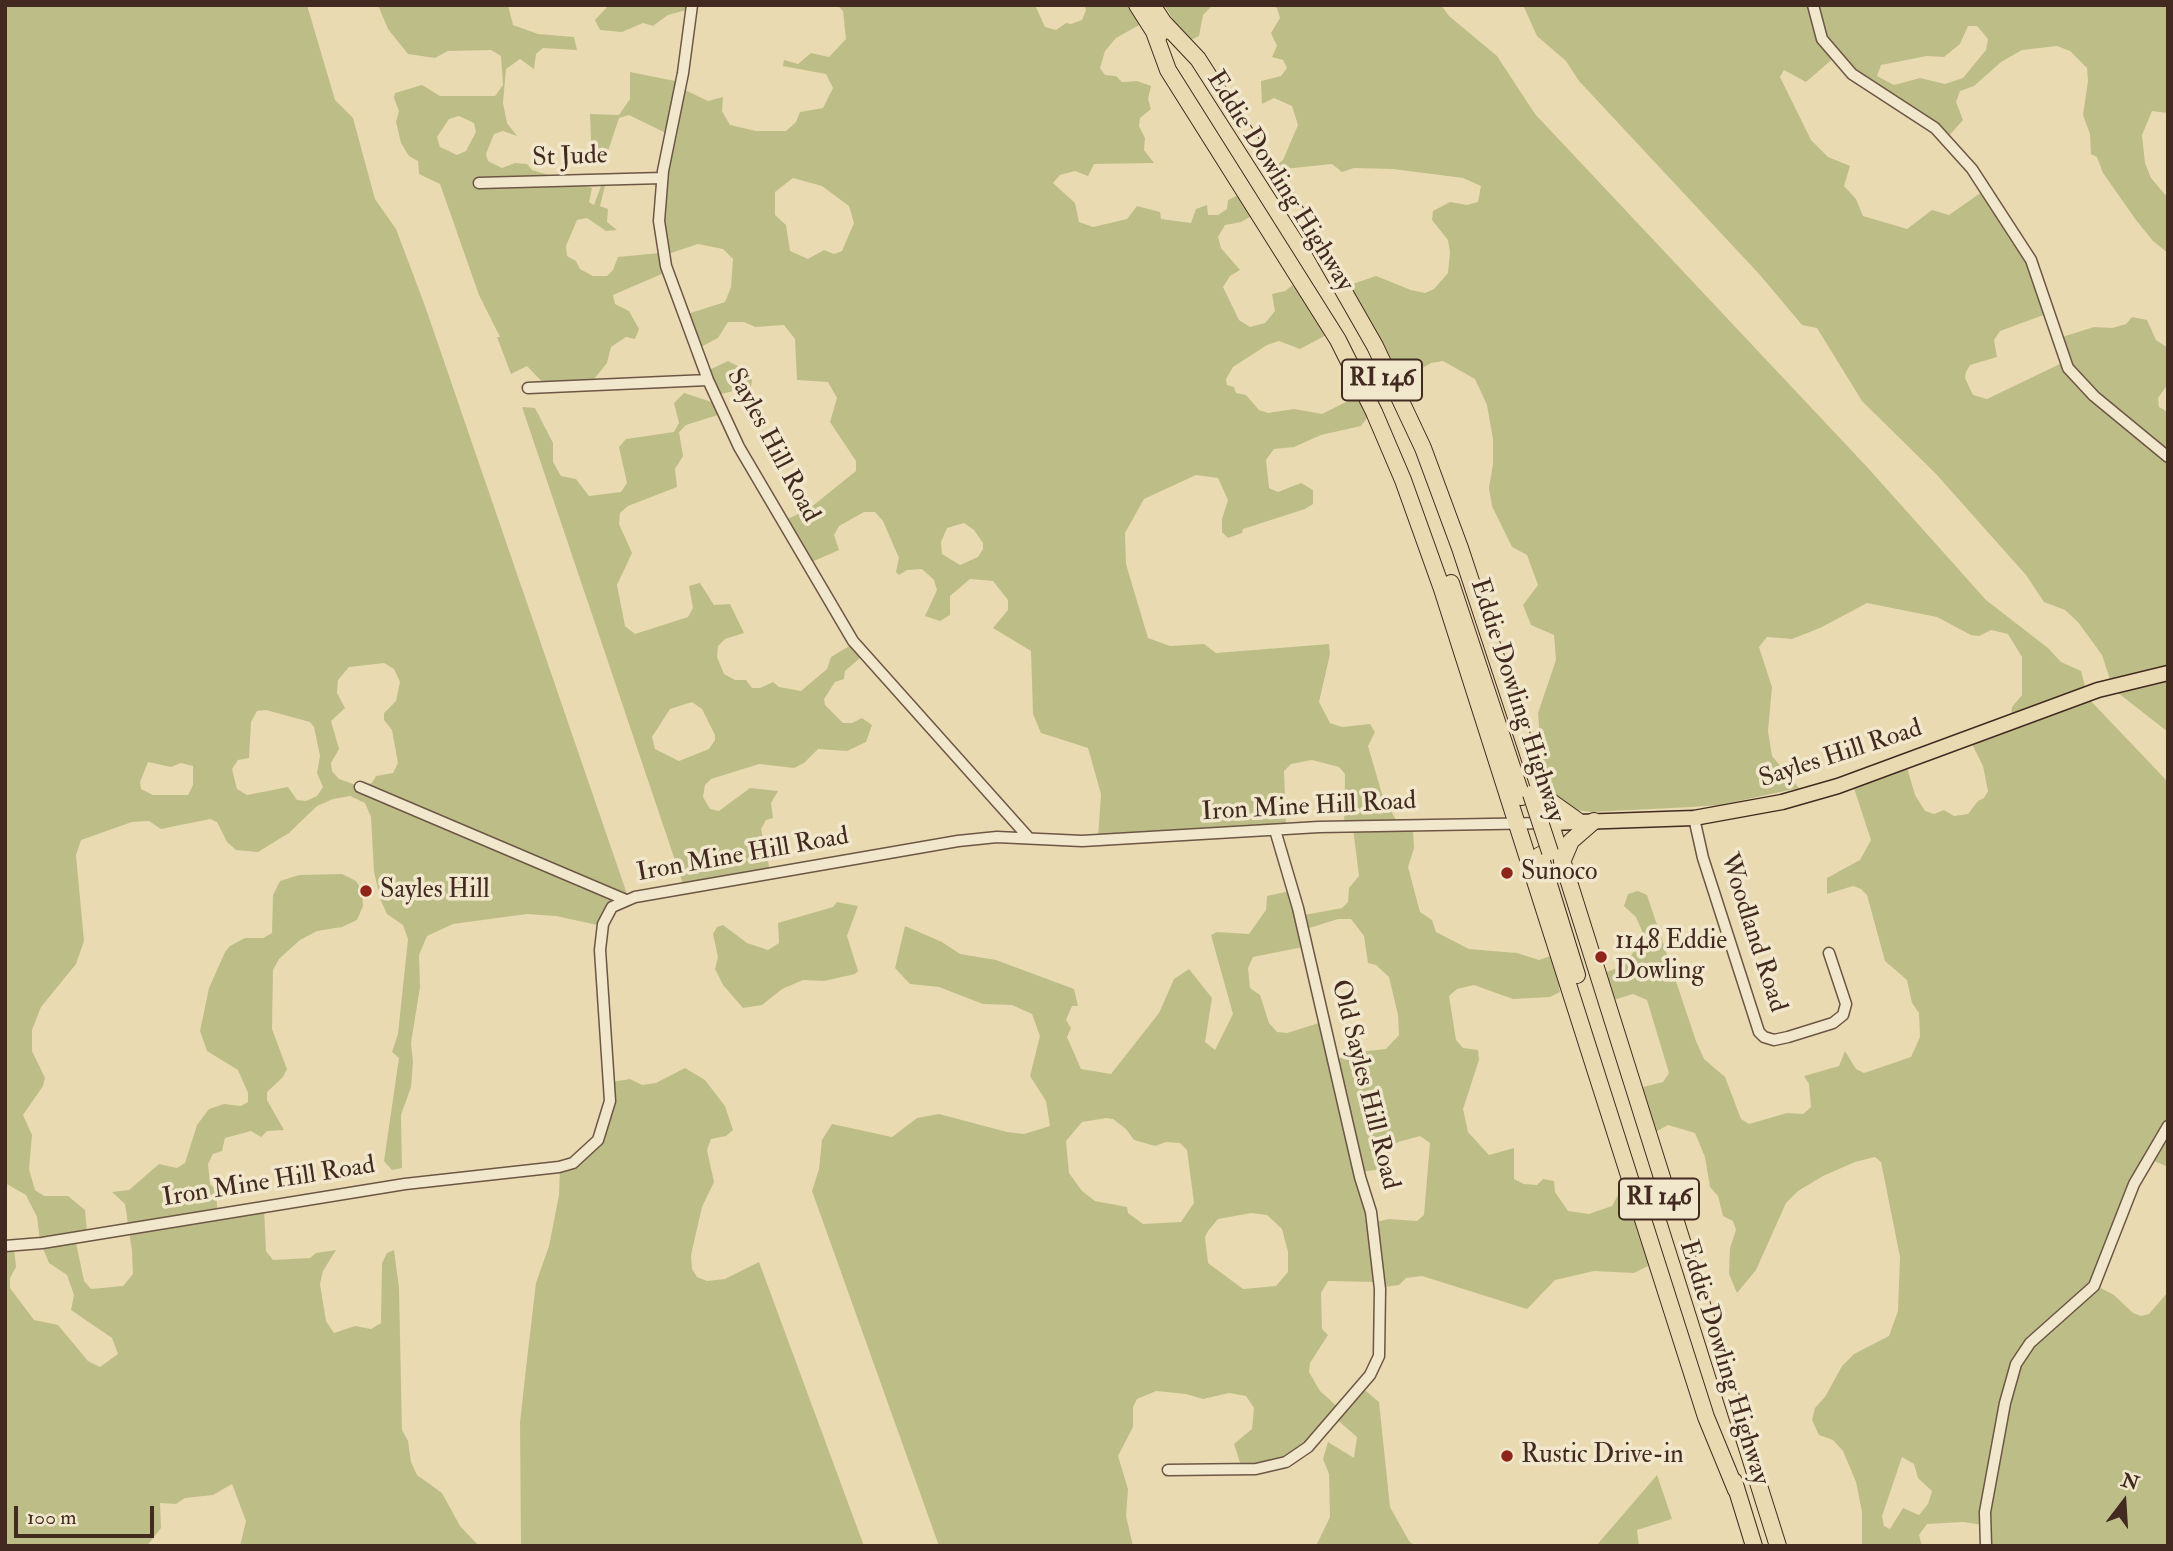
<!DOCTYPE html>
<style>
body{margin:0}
#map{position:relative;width:2173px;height:1551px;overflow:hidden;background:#eadab1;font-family:"IM FELL Double Pica",serif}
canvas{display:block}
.frame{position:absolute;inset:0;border:7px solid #432a21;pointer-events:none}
.north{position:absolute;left:2089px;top:1467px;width:70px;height:70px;-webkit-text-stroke:5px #f1e7cc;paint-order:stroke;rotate:17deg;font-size:19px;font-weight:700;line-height:28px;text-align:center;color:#432a21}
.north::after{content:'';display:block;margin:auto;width:24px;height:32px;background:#432a21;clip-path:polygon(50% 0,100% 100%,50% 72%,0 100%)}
.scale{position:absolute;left:14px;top:1506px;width:140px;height:32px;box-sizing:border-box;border:4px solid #432a21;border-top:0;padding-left:9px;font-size:21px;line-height:24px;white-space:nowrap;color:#432a21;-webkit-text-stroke:5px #f1e7cc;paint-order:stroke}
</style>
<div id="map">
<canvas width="2173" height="1551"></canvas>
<div class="frame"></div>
<div class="north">N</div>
<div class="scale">100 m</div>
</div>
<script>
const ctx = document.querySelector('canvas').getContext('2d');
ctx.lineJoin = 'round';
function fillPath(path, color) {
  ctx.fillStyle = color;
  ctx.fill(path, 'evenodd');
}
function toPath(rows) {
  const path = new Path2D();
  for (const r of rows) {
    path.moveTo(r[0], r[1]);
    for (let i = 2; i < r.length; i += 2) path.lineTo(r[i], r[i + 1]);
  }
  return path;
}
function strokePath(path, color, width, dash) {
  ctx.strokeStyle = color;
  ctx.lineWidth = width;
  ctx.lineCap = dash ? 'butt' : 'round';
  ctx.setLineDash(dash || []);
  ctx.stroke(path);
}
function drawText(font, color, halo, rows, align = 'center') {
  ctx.font = font + ' "IM FELL Double Pica",serif';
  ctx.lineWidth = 7;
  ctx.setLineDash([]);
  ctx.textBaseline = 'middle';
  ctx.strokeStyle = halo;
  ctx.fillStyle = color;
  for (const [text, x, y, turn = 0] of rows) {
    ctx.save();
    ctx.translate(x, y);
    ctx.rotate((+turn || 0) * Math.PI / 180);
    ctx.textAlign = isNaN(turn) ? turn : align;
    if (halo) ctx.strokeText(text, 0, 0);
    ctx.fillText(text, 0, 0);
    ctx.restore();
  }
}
fillPath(toPath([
 [5,5,307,5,335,100,353,118,375,199,396,229,425,306,628,897,614,905,602,926,556,916,527,914,453,924,427,936,419,955,420,987,411,1043,413,1062,411,1087,401,1115,402,1168,392,1170,384,1161,399,1058,392,1052,398,1034,408,939,403,925,387,914,381,901,374,872,371,817,365,803,350,796,333,799,317,806,289,833,258,852,236,850,227,842,217,822,210,819,161,829,149,821,132,822,81,840,76,855,84,941,76,964,41,1007,32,1030,32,1051,45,1078,43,1086,23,1115,32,1135,29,1169,35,1190,44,1196,68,1196,85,1210,87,1232,75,1238,84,1281,91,1289,123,1286,133,1274,132,1251,125,1204,112,1192,129,1190,159,1164,177,1168,185,1163,197,1125,209,1109,224,1104,241,1106,248,1102,248,1093,238,1070,207,1051,200,1031,209,988,225,952,230,946,245,938,263,938,272,933,273,895,280,881,299,875,342,874,356,881,362,891,363,906,357,920,342,927,317,931,300,940,279,959,273,970,272,1029,287,1069,283,1077,267,1092,267,1100,284,1130,267,1131,261,1137,251,1131,225,1138,222,1151,213,1154,208,1164,210,1184,215,1189,218,1212,264,1208,266,1251,273,1260,310,1258,316,1253,336,1250,323,1271,320,1284,326,1321,334,1333,355,1326,371,1329,381,1323,382,1263,387,1253,394,1250,399,1288,402,1430,408,1441,411,1462,417,1475,442,1493,460,1526,479,1546,240,1546,246,1521,232,1484,213,1495,185,1498,176,1504,160,1503,161,1528,147,1546,5,1546,5,1245,14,1247,16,1267,10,1278,10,1288,34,1320,58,1325,88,1361,100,1367,118,1354,112,1338,71,1310,74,1295,67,1275,49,1263,40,1241,37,1217,26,1195,5,1183],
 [384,663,394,669,400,682,396,701,384,713,384,720,392,730,398,763,393,773,376,776,372,783,359,786,339,779,332,771,331,763,339,749,331,721,345,708,337,693,338,680,349,667],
 [266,710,310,722,314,727,320,756,317,773,323,787,317,796,306,801,297,800,288,787,247,795,237,789,232,769,238,760,249,758,251,722,257,711],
 [148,762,171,767,181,763,193,766,193,785,188,795,153,795,141,789,140,782],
 [378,5,508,5,513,25,538,34,574,37,577,50,543,48,536,54,534,69,520,59,506,69,503,103,507,123,517,136,503,131,494,134,486,154,488,161,502,168,515,163,527,164,532,170,592,188,589,202,594,205,601,186,605,186,600,206,608,209,607,222,617,230,606,231,587,218,577,220,566,246,567,256,576,261,580,269,593,276,607,276,613,270,618,257,660,253,670,135,629,115,619,118,603,166,600,150,591,140,590,114,619,115,630,99,630,72,680,82,681,88,708,101,723,97,722,111,730,125,756,131,786,131,796,122,800,112,823,108,833,88,826,74,783,66,784,60,798,64,811,53,829,57,846,39,843,11,837,5,1035,5,1045,27,1056,30,1066,23,1071,24,1082,20,1086,10,1084,5,1133,5,1143,23,1116,38,1105,51,1100,68,1105,75,1116,76,1122,82,1137,81,1151,86,1148,99,1151,109,1140,118,1139,126,1145,138,1144,150,1154,163,1094,164,1088,176,1075,171,1060,175,1053,183,1075,203,1079,222,1093,227,1127,219,1137,206,1160,212,1161,219,1191,223,1196,209,1207,205,1208,215,1218,215,1227,209,1228,200,1249,190,1262,210,1241,222,1225,225,1218,237,1221,248,1240,270,1230,276,1223,287,1239,320,1250,327,1265,323,1275,311,1272,294,1285,291,1303,277,1334,331,1300,349,1279,341,1267,345,1233,367,1226,379,1227,385,1234,387,1236,393,1246,395,1259,410,1268,413,1294,409,1322,414,1360,395,1373,410,1361,426,1321,435,1294,447,1274,449,1266,460,1269,488,1278,492,1301,483,1313,490,1313,504,1305,509,1243,529,1242,533,1228,538,1222,532,1222,519,1228,500,1218,478,1196,475,1144,499,1125,533,1126,564,1148,638,1170,646,1204,644,1216,653,1329,644,1330,654,1319,702,1330,723,1342,727,1370,724,1375,732,1368,746,1382,794,1397,822,1413,828,1414,848,1408,867,1420,912,1432,920,1436,932,1469,949,1517,953,1539,960,1553,955,1560,992,1550,997,1513,999,1474,985,1457,989,1449,996,1456,1040,1463,1048,1478,1050,1479,1060,1463,1109,1468,1132,1489,1155,1514,1148,1514,1179,1524,1184,1537,1185,1543,1179,1554,1181,1555,1192,1568,1211,1589,1214,1612,1206,1624,1184,1650,1265,1634,1273,1594,1271,1555,1280,1527,1309,1422,1276,1406,1278,1399,1285,1378,1288,1375,1282,1328,1281,1321,1293,1322,1329,1328,1335,1310,1363,1309,1372,1320,1391,1339,1408,1360,1386,1379,1402,1390,1507,1409,1541,1415,1546,1316,1546,1330,1517,1329,1474,1323,1459,1328,1442,1354,1458,1357,1437,1334,1417,1291,1458,1242,1469,1234,1444,1252,1429,1254,1408,1246,1396,1229,1393,1203,1399,1186,1394,1156,1391,1137,1399,1133,1407,1133,1427,1118,1456,1128,1489,1126,1516,1133,1546,939,1546,812,1191,819,1169,822,1140,832,1124,892,1137,917,1118,939,1114,1007,1132,1024,1134,1050,1126,1046,1101,1030,1076,1040,1036,1032,1014,1012,1005,983,1004,939,987,910,984,895,968,905,926,942,942,960,954,996,960,1074,989,1078,1006,1072,1006,1066,1020,1071,1028,1067,1037,1081,1069,1111,1074,1159,1013,1174,979,1189,969,1212,998,1205,1042,1215,1050,1233,1014,1211,935,1217,932,1249,934,1266,910,1267,896,1290,891,1299,916,1342,908,1348,902,1349,888,1359,876,1353,828,1344,826,1345,774,1339,767,1312,760,1291,764,1284,771,1286,828,1098,838,1101,794,1088,748,1041,733,1033,714,1031,651,993,628,1008,610,1008,600,993,581,970,579,950,596,950,615,940,621,925,616,937,590,934,580,922,569,907,570,899,575,896,572,899,558,883,521,875,512,864,512,839,526,834,535,839,550,807,564,784,521,810,508,856,471,856,461,830,422,837,398,828,382,797,380,795,339,784,325,755,327,744,322,728,322,718,338,697,349,684,315,725,302,731,287,733,259,723,249,698,244,665,255,664,273,613,295,615,304,629,311,639,329,635,339,626,337,611,347,607,363,591,383,546,386,527,366,511,374,497,337,500,337,479,295,440,184,419,174,418,161,409,156,401,143,396,122,399,111,394,98,395,93,422,85,440,96,495,96,503,85,501,56,491,50,448,51,435,58,408,54,388,29],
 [459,116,474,123,476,132,466,151,457,155,440,147,437,137,449,119],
 [793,178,822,186,849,206,854,223,842,251,834,254,824,250,808,259,790,251,786,225,775,215,775,192],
 [964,523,974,530,983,543,983,549,978,557,960,565,942,554,941,542,947,528],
 [1338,919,1351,919,1364,936,1368,963,1376,965,1389,977,1398,1015,1399,1035,1386,1049,1358,1052,1335,1060,1322,1022,1287,1033,1277,1032,1269,1023,1260,995,1250,988,1248,968,1253,957,1303,947,1303,930],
 [1106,1118,1113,1119,1126,1129,1134,1140,1155,1146,1166,1142,1180,1143,1187,1150,1194,1203,1181,1222,1143,1224,1128,1213,1127,1207,1095,1201,1082,1191,1069,1173,1066,1141,1082,1122],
 [1420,1136,1430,1143,1424,1215,1417,1221,1389,1219,1371,1223,1361,1172,1388,1168,1390,1148,1398,1142],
 [1251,1213,1267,1215,1282,1229,1288,1252,1288,1272,1276,1286,1243,1289,1208,1263,1205,1237,1208,1231,1218,1219],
 [609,5,690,5,690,9,668,15,653,26,643,23,622,32,600,30,595,20],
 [1164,5,1213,5,1203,15,1199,36,1187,42],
 [1270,5,1441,5,1449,16,1497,56,1535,114,1868,468,1986,600,2048,648,2061,662,2081,671,2088,698,2168,782,2168,1126,2162,1139,2168,1143,2168,1167,2150,1159,2095,1285,2114,1295,2133,1313,2141,1316,2149,1314,2168,1292,2168,1546,1986,1546,1983,1525,1963,1522,1927,1524,1919,1535,1922,1546,1862,1546,1862,1512,1856,1482,1843,1451,1833,1440,1819,1435,1812,1420,1815,1408,1825,1397,1842,1366,1854,1354,1889,1336,1898,1311,1900,1257,1881,1162,1875,1157,1855,1162,1823,1176,1798,1191,1786,1203,1756,1270,1737,1293,1729,1274,1730,1248,1736,1230,1733,1221,1723,1216,1718,1196,1710,1187,1705,1157,1695,1133,1668,1125,1652,1134,1635,1089,1663,1082,1669,1073,1647,1000,1633,994,1610,1001,1604,973,1625,965,1642,939,1642,931,1636,917,1624,906,1628,894,1638,891,1647,895,1696,1041,1704,1059,1725,1077,1741,1119,1749,1124,1787,1113,1803,1114,1811,1107,1809,1084,1804,1076,1839,1066,1845,1051,1856,1069,1864,1073,1911,1057,1920,1037,1919,1013,1912,1003,1907,980,1885,961,1867,895,1861,889,1853,886,1827,894,1827,878,1860,860,1871,840,1853,785,1906,764,1915,795,1925,811,1934,814,1944,810,1954,816,1968,814,1978,801,1984,798,1988,791,1983,766,1970,740,2011,718,2012,707,2022,695,2022,657,2008,634,1991,630,1979,636,1971,635,1937,617,1867,603,1820,628,1792,639,1767,637,1759,647,1772,687,1768,731,1772,756,1799,788,1720,805,1691,807,1592,812,1576,810,1552,799,1528,743,1540,739,1538,713,1556,660,1554,635,1531,625,1523,605,1538,585,1527,555,1512,547,1492,506,1489,488,1493,464,1493,439,1487,405,1475,379,1443,361,1431,363,1397,383,1344,287,1376,276,1411,290,1425,293,1434,289,1448,273,1450,252,1448,240,1432,220,1433,211,1450,202,1467,205,1478,202,1481,186,1463,178,1393,169,1354,168,1342,172,1332,164,1284,169,1270,175,1268,172,1283,160,1298,125,1292,106,1274,98,1262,104,1261,81,1281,76,1287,68,1283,60,1272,57,1277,46,1271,33,1280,18,1277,8],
 [1902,1457,1914,1464,1918,1478,1932,1491,1928,1504,1919,1515,1903,1508,1890,1529,1884,1526,1882,1516],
 [1523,5,2168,5,2168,113,2152,111,2142,135,2145,163,2151,178,2168,198,2168,253,2153,241,2136,220,2103,173,2097,157,2091,154,2090,134,2083,115,2088,81,2087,68,2070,51,2057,46,2022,50,2001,62,1974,86,1960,91,1956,102,1963,120,1947,138,1836,56,1806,82,1784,70,1780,77,1811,140,1828,157,1850,166,1844,186,1856,199,1863,216,1907,229,1932,210,1949,215,1986,189,2023,246,2049,313,2000,331,1994,340,1997,357,1970,365,1966,372,1965,378,1973,395,1987,399,2062,363,2059,338,2094,327,2112,328,2126,324,2132,317,2147,320,2156,340,2168,348,2168,384,2158,398,2159,407,2168,412,2168,732,2113,689,2102,655,2078,622,2065,610,2044,602,2026,575,1936,474,1862,401,1817,328,1802,325,1760,275,1579,81,1566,61,1537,36],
 [1968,26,1977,26,1988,39,1986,50,1963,78,1945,84,1920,78,1894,85,1877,76,1881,65,1927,56,1944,57,1960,44],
 [728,361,742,368,752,380,751,387,716,395,707,371],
 [684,393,721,405,721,414,686,425,679,432,683,456,675,469,677,487,628,506,620,513,619,524,632,553,617,585,625,626,635,634,688,617,693,608,689,586,700,583,714,605,730,604,744,633,725,639,718,646,717,657,724,674,735,680,746,680,752,688,760,688,773,682,779,687,801,691,827,669,831,657,851,645,860,658,845,671,844,679,835,682,824,699,825,705,843,723,852,723,862,718,872,725,866,742,847,751,818,749,804,763,794,768,759,764,711,779,705,785,703,797,710,809,719,811,750,788,778,791,771,803,773,818,766,820,761,829,770,871,684,887,522,407,535,408,553,443,553,462,561,476,576,479,589,496,621,492,627,483,619,447,626,439,674,432,679,423,674,403],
 [692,702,702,709,715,735,715,740,709,749,679,761,655,749,652,737,670,709],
 [837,902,858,906,847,936,858,971,855,974,824,981,803,980,782,989,762,1005,743,1008,723,985,715,969,718,957,713,934,717,927,723,925,747,943,768,950,779,943,778,923,833,907],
 [685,1068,705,1080,725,1106,733,1130,726,1136,711,1139,707,1150,714,1182,702,1207,691,1255,692,1269,697,1277,707,1281,725,1279,759,1262,864,1546,521,1546,520,1423,526,1368,536,1283,549,1246,559,1195,560,1167,599,1139,612,1082,630,1079,642,1085,656,1083],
 [1657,1475,1672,1519,1637,1530,1639,1546,1596,1546]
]), '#bdbe87');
strokePath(toPath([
 [2168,1336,2168,1340]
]), '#787f7a', 2.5);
const minor = toPath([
 [692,5,683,73,663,171,659,221,666,266,708,380,739,447,853,641,1029,838],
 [1813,5,1822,39,1852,74,1935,128,1972,169,2031,260,2068,368,2094,396,2168,457],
 [479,183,662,178],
 [528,388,708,380],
 [360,787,626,900],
 [1694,818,1703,858,1759,1032,1764,1037,1774,1040,1788,1037,1833,1023,1843,1015,1846,1004,1829,953],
 [5,1246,42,1243,405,1184,559,1167,573,1163,598,1140,610,1101,600,950,603,924,612,907,635,897,958,841,997,837,1082,841,1319,827,1547,823],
 [1168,1470,1256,1469,1286,1462,1308,1447,1370,1375,1379,1356,1380,1289,1371,1212,1360,1177,1298,908,1275,830],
 [1986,1546,1985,1512,2005,1403,2016,1364,2030,1343,2094,1286,2134,1184,2168,1126]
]);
const major = toPath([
 [1550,823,1694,818,1782,802,1838,786,2098,690,2168,673]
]);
const highway = toPath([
 [1137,5,1158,38],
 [1152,5,1169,31],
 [1164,23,1198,59,1319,248,1375,346,1423,448,1460,548,1541,793,1778,1546],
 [1153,29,1168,70,1338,340,1374,412,1403,480,1442,589,1706,1417,1736,1490],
 [1451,583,1522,797],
 [1543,796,1578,821],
 [1540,855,1577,975],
 [1562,862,1571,841,1594,821],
 [1734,1481,1754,1546]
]);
strokePath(minor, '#6d5645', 13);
strokePath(major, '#432a21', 17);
strokePath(highway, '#432a21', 18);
strokePath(minor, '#f1e7cc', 10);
strokePath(major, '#eadab1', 14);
strokePath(highway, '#eadab1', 16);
const highwayBridge = toPath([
 [1531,794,1550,852]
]);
strokePath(highwayBridge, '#432a21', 18, []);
strokePath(highwayBridge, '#eadab1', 16);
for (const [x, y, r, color] of [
 [1507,873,7,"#8f2418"],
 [366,891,7,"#8f2418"],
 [1601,957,7,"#8f2418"],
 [1507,1456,7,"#8f2418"]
]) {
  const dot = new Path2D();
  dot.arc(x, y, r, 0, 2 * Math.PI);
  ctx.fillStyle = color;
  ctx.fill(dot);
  strokePath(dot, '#f1e7cc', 2.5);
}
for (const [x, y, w] of [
 [1382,380,80],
 [1659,1199,80]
]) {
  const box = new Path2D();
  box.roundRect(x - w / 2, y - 20.5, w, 41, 5);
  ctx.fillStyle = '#f1e7cc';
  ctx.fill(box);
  strokePath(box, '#432a21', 2);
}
drawText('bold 24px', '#432a21', null, [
 ["RI 146",1382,380],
 ["RI 146",1659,1199]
]);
drawText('26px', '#432a21', '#f1e7cc', [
 ["St Jude",570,158,-2],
 ["Eddie Dowling Highway",1279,182,58],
 ["Sayles Hill Road",772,446,62],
 ["Eddie Dowling Highway",1516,701,72],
 ["Sayles Hill Road",1841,755,-18],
 ["Iron Mine Hill Road",1309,808,-3],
 ["Iron Mine Hill Road",743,856,-10],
 ["Woodland Road",1752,933,72],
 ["Old Sayles Hill Road",1364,1085,76],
 ["Iron Mine Hill Road",269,1183,-9],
 ["Eddie Dowling Highway",1723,1363,73]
]);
drawText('26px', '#432a21', '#f1e7cc', [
 ["Sunoco",1521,873],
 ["Sayles Hill",380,891],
 ["1148 Eddie",1615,942],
 ["Dowling",1615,972],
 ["Rustic Drive-in",1521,1456]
], 'left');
</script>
